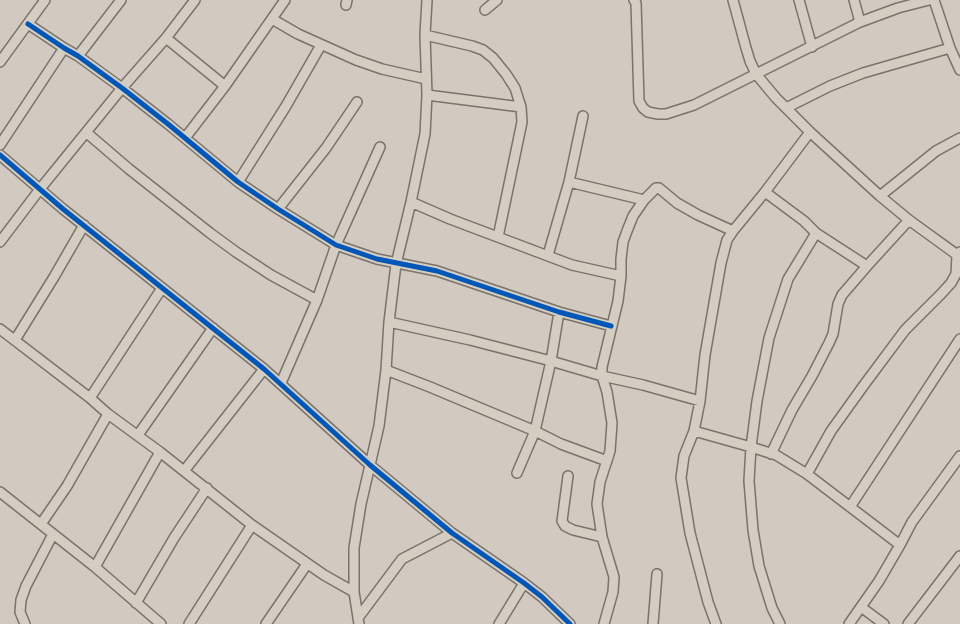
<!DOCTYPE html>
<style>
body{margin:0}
canvas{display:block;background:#d2cac1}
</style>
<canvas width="960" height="624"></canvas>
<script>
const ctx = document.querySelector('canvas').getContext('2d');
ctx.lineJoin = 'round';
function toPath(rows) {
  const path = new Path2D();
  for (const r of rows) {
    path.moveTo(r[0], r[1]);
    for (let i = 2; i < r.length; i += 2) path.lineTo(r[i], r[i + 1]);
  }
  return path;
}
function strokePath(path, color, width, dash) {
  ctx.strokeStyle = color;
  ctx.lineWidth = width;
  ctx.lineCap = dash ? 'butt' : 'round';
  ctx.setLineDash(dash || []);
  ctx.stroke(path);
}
const minor = toPath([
 [634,0,636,3,639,101,643,108,648,112,658,114,666,114,694,105,860,22,898,8,929,0],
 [733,0,746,48,750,61,756,74,776,98,810,132,880,196,909,220,960,257],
 [799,0,812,47],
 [854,0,860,22],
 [934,0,950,48,960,70],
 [346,5,347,0],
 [485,10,497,0],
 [272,19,298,34,356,60,382,69,426,79],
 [28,24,64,48,78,56,122,88,168,124,238,182,278,209,336,245,377,259,437,271,559,312,611,326],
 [425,35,472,46,483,50,493,58,506,74,515,88,521,107,522,122,498,237],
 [166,38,225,86],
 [78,56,121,0],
 [0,62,45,0],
 [427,95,521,107],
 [786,108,830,86,863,73,950,48],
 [87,133,129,169,210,233,236,252,271,275,317,300],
 [185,138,225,86,285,0],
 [0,145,64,48],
 [0,155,63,209,264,369,370,465,452,533,524,583,542,597,570,624],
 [238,182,286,106,321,45],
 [569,182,583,116],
 [765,192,804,221,816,233,867,266],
 [880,196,936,151,960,138],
 [411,202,450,219,572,265,621,276],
 [278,209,326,148,357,102],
 [0,242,40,189,122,88,166,38,195,0],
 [548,255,569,182,644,200],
 [389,322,470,340,551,361,602,376,643,385,700,401],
 [0,329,90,398,108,414,160,452,252,525,324,575,354,592],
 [15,340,54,277,84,225],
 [386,370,430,387,535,431,561,444,607,461],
 [281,383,317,300,336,245,380,147],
 [90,398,162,288],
 [694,431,751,447,776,455,807,474,900,545],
 [138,435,213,328],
 [771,454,792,410,812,376,829,343,833,334,838,304,842,295,867,266,909,220],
 [184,471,264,369],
 [517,473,535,431,551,361,559,312],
 [807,474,831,431,864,385,905,330,941,294,951,283,956,274,957,255,960,252],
 [568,476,562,521,565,526,573,530,602,537],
 [0,492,95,567,161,624],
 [850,507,960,339],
 [41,524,67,486,108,414],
 [95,567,160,452],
 [136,603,174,538,207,488],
 [861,607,884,624],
 [358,618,402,559,452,533],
 [25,624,20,612,21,600,26,586,53,534],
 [189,624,252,525],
 [266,624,307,564],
 [359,624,354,592,354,548,361,504,379,426,386,370,389,322,396,264,411,202,425,134,427,95,425,35,427,0],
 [499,624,524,583],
 [604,624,613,592,614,577,602,537,597,504,600,482,610,451,612,423,607,392,602,376,602,367,618,301,621,276,621,259,623,242,627,231,633,216,644,200,656,188,659,188,677,203,698,215,733,231],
 [653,624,657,574],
 [716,624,708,602,690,533,681,478,684,456,694,431,700,401,705,355,721,263,727,240,733,231,765,192,810,132],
 [780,624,772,608,759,566,753,530,749,481,751,447,757,401,769,338,788,279,816,233],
 [849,624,879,581,900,545,912,522,960,456],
 [908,624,960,556]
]);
strokePath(minor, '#7a736c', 12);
strokePath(minor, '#d4cdc1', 9);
strokePath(toPath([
 [28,24,64,48,78,56,122,88,168,124,238,182,278,209,336,245,377,259,437,271,559,312,611,326],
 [0,155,63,209,264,369,370,465,452,533,524,583,542,597,570,624]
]), '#0057b8', 5);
</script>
